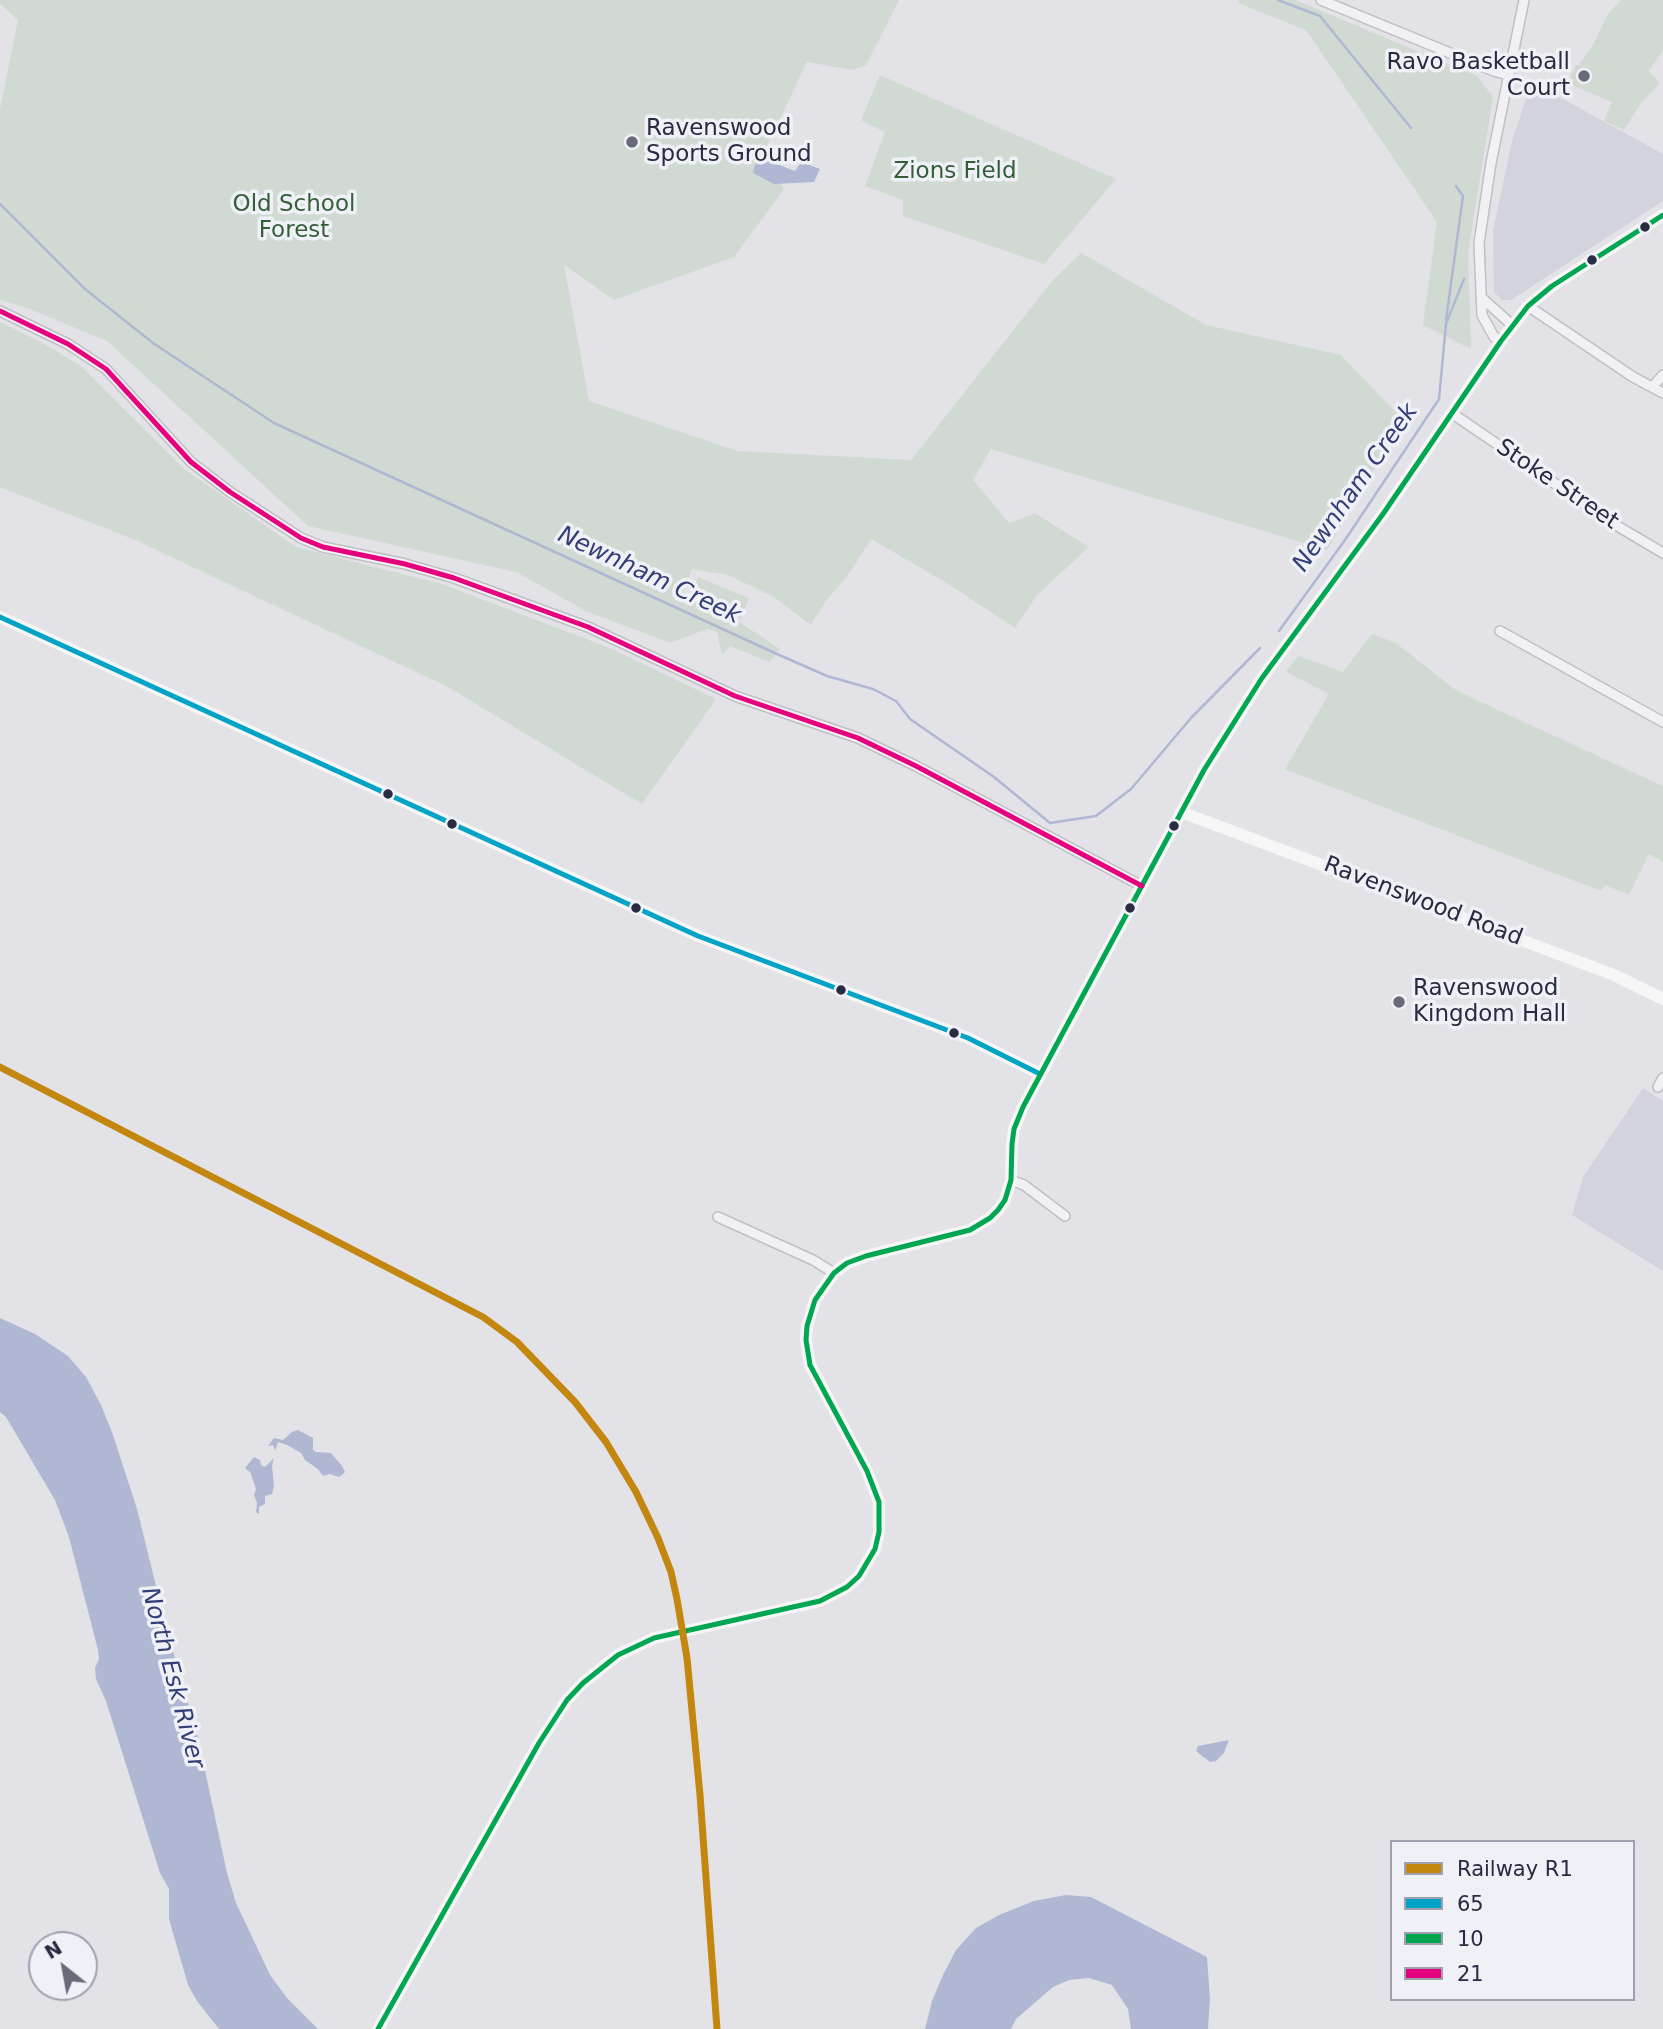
<!DOCTYPE html>
<style>
body{margin:0}
#map{position:relative;width:1663px;height:2029px;overflow:hidden;background:#e2e2e7;font-family:"DejaVu Sans",sans-serif}
canvas{display:block}
.legend{position:absolute;left:1390px;top:1840px;width:245px;height:161px;box-sizing:border-box;background:#eff1f7;border:2px solid #9fa2ae;margin:0;padding:9px 12px;list-style:none;font-size:21px;color:#282b41}
.legend li{display:flex;align-items:center;gap:14px;height:35px}
.legend b{width:35px;border:2px solid #9fa2ae}
.north{position:absolute;left:28px;top:1931px;width:70px;height:70px;box-sizing:border-box;background:#eff1f7;border:2px solid #9fa2ae;border-radius:50%;rotate:329deg;font-size:19px;font-weight:700;line-height:28px;text-align:center;color:#282b41}
.north::after{content:'';display:block;margin:auto;width:24px;height:32px;background:#696b7b;clip-path:polygon(50% 0,100% 100%,50% 72%,0 100%)}
</style>
<div id="map">
<canvas width="1663" height="2029"></canvas>
<ul class="legend">
<li><b style="height:9px;background:#c38710"></b>Railway R1</li>
<li><b style="height:9px;background:#02a3c7"></b>65</li>
<li><b style="height:9px;background:#00a651"></b>10</li>
<li><b style="height:9px;background:#e5007d"></b>21</li>
</ul>
<div class="north">N</div>
</div>
<script>
const ctx = document.querySelector('canvas').getContext('2d');
ctx.lineJoin = 'round';
function fillPath(path, color) { ctx.fillStyle = color; ctx.fill(path, 'evenodd'); }
const poly = rows => new Path2D(rows.map(r => 'M' + r).join(''));
function trace(path, color, width, dash) { ctx.strokeStyle = color; ctx.lineWidth = width; ctx.lineCap = dash ? 'butt' : 'round'; ctx.setLineDash(dash || []); ctx.stroke(path); }
function drawText(font, color, halo, rows, align = 'center') {
  ctx.font = font + ' "DejaVu Sans",sans-serif'; ctx.lineWidth = 7; ctx.setLineDash([]); ctx.textBaseline = 'middle'; ctx.strokeStyle = halo; ctx.fillStyle = color; for (const [text, x, y, turn = 0] of rows) {
    ctx.save(); ctx.translate(x, y); ctx.rotate((+turn || 0) * Math.PI / 180); ctx.textAlign = isNaN(turn) ? turn : align; if (halo) ctx.strokeText(text, 0, 0); ctx.fillText(text, 0, 0); ctx.restore();
  }
}
fillPath(poly([
 [1532,82,1663,154,1663,201,1531,287,1511,300,1502,300,1494,292,1493,231,1512,141],
 [1643,1088,1663,1101,1663,1271,1572,1215,1583,1177]
]), '#d2d3dc');
fillPath(poly([
 [0,0,899,0,866,65,853,70,807,62,761,158,784,189,734,257,614,300,564,265,589,401,737,451,911,460,1053,280,1081,253,1206,325,1341,355,1403,420,1327,550,991,449,973,480,1009,523,1035,513,1089,547,1037,595,1015,628,950,585,871,539,849,574,826,601,811,625,774,597,728,575,692,569,681,597,738,621,780,649,770,662,730,646,722,655,717,632,707,629,670,643,586,611,516,572,308,526,107,341,22,306,0,300,0,109,18,20,0,4],
 [1239,0,1295,0,1477,76,1493,97,1468,253,1471,349,1423,325,1437,222,1306,30,1238,3],
 [1621,0,1663,0,1663,50,1649,71,1660,83,1641,103,1624,130,1604,121,1612,102,1567,83,1576,65,1579,65,1592,47,1608,14],
 [880,75,1116,179,1044,264,903,216,903,200,865,186,885,132,861,120],
 [0,322,39,341,81,366,183,468,296,547,442,584,610,648,716,699,642,804,448,687,135,540,0,487],
 [698,577,749,598,741,619,689,598],
 [1372,634,1396,643,1453,688,1468,696,1663,786,1663,862,1649,854,1629,895,1605,885,1601,891,1285,769,1329,694,1286,672,1298,656,1343,672]
]), '#d0dad2');
fillPath(poly([
 [757,157,795,171,801,162,820,169,814,182,774,184,753,173],
 [0,1318,35,1334,68,1356,86,1377,101,1405,113,1435,137,1509,167,1630,198,1738,227,1873,236,1903,270,1975,287,1998,318,2029,219,2029,197,2001,188,1985,169,1919,169,1889,160,1873,106,1701,96,1679,95,1668,99,1659,98,1650,69,1537,55,1500,6,1417,0,1412],
 [298,1430,313,1438,313,1450,316,1452,331,1453,342,1466,345,1472,342,1475,339,1477,330,1474,323,1476,318,1469,305,1460,301,1453,287,1445,278,1442,275,1451,273,1445,268,1446,274,1438,283,1440,292,1432],
 [254,1457,260,1460,261,1465,265,1467,274,1458,272,1466,274,1486,272,1494,265,1496,265,1504,259,1507,259,1514,256,1512,257,1503,254,1495,256,1489,250,1472,245,1468],
 [1229,1740,1224,1753,1216,1761,1210,1762,1196,1751,1198,1746],
 [1066,1895,1091,1897,1207,1957,1210,1999,1208,2029,1131,2029,1128,2009,1112,1985,1089,1978,1069,1980,1053,1987,1016,2019,1011,2029,925,2029,932,2001,943,1975,956,1950,976,1928,999,1915,1034,1901]
]), '#b0b7d3');
trace(poly([
 [1278,0,1320,16,1411,128],
 [0,204,85,289,153,343,274,423,777,654,827,676,873,689,896,701,910,719,994,777,1050,823,1096,816,1131,789,1191,718,1260,648],
 [1446,320,1463,196,1456,186],
 [1279,631,1345,540,1439,399,1446,324,1464,279]
]), '#b0b7d3', 2.5);
const street = poly([
 [1321,0,1494,71,1508,75],
 [1483,299,1512,325],
 [1528,306,1633,377,1663,393],
 [0,311,68,344,106,369,191,462,230,492,301,538,323,547,405,564,454,578,588,627,735,696,858,738,916,766,1142,886],
 [1501,341,1494,337,1482,315,1479,243,1491,163,1524,0],
 [1652,387,1663,375],
 [1453,414,1614,524,1663,553],
 [1500,631,1663,722],
 [1658,1087,1663,1078],
 [1011,1180,1024,1185,1065,1216],
 [718,1217,813,1260,834,1273]
]);
trace(street, '#bfbfc5', 12);
trace(street, '#f1f1f4', 9);
trace(poly([
 [0,617,698,936,968,1038,1040,1074],
 [1181,812,1614,975,1663,999],
 [378,2029,539,1743,567,1700,583,1683,618,1655,654,1638,820,1601,847,1587,859,1576,875,1549,879,1532,879,1502,867,1471,810,1365,806,1340,807,1326,815,1300,834,1273,847,1263,866,1256,970,1230,990,1218,998,1210,1005,1200,1011,1180,1012,1144,1014,1129,1023,1107,1204,770,1262,678,1383,514,1501,341,1528,306,1552,286,1663,215]
]), '#f6f6f6', 12);
trace(poly([
 [0,617,698,936,968,1038,1040,1074]
]), '#02a3c7', 5);
trace(poly([
 [378,2029,539,1743,567,1700,583,1683,618,1655,654,1638,820,1601,847,1587,859,1576,875,1549,879,1532,879,1502,867,1471,810,1365,806,1340,807,1326,815,1300,834,1273,847,1263,866,1256,970,1230,990,1218,998,1210,1005,1200,1011,1180,1012,1144,1014,1129,1023,1107,1204,770,1262,678,1383,514,1501,341,1528,306,1552,286,1663,215]
]), '#00a651', 5);
trace(poly([
 [0,311,68,344,106,369,191,462,230,492,301,538,323,547,405,564,454,578,588,627,735,696,858,738,916,766,1142,886]
]), '#e5007d', 5);
trace(poly([
 [0,1067,483,1317,517,1342,575,1402,606,1442,636,1492,658,1538,671,1572,677,1599,687,1658,700,1795,717,2029]
]), '#c38710', 7);
for (const [x, y, r, color] of [
 [1584,76,7,"#696b7b"],
 [632,142,7,"#696b7b"],
 [1645,227,6,"#282b41"],
 [1592,260,6,"#282b41"],
 [388,794,6,"#282b41"],
 [452,824,6,"#282b41"],
 [1174,826,6,"#282b41"],
 [636,908,6,"#282b41"],
 [1130,908,6,"#282b41"],
 [841,990,6,"#282b41"],
 [1399,1002,7,"#696b7b"],
 [954,1033,6,"#282b41"]
]) { const dot = new Path2D(); dot.arc(x, y, r, 0, 2 * Math.PI); ctx.fillStyle = color; ctx.fill(dot); trace(dot, '#eff1f7', 2.5); }
drawText('23px', '#282b41', '#eff1f7', [
 ["Ravo Basketball",1570,63,"right"],
 ["Court",1570,89,"right"],
 ["Ravenswood",646,129],
 ["Sports Ground",646,155],
 ["Ravenswood",1413,989],
 ["Kingdom Hall",1413,1015]
], 'left');
drawText('23px', '#355d38', '#eff1f7', [
 ["Zions Field",955,172],
 ["Old School",294,205],
 ["Forest",294,231]
]);
drawText('23px', '#282b41', '#eff1f7', [
 ["Stoke Street",1557,485,34],
 ["Ravenswood Road",1423,902,21]
]);
drawText('italic 24px', '#323e75', '#eff1f7', [
 ["Newnham Creek",1356,488,-55],
 ["Newnham Creek",649,576,25],
 ["North Esk River",172,1678,75]
]);
</script>
